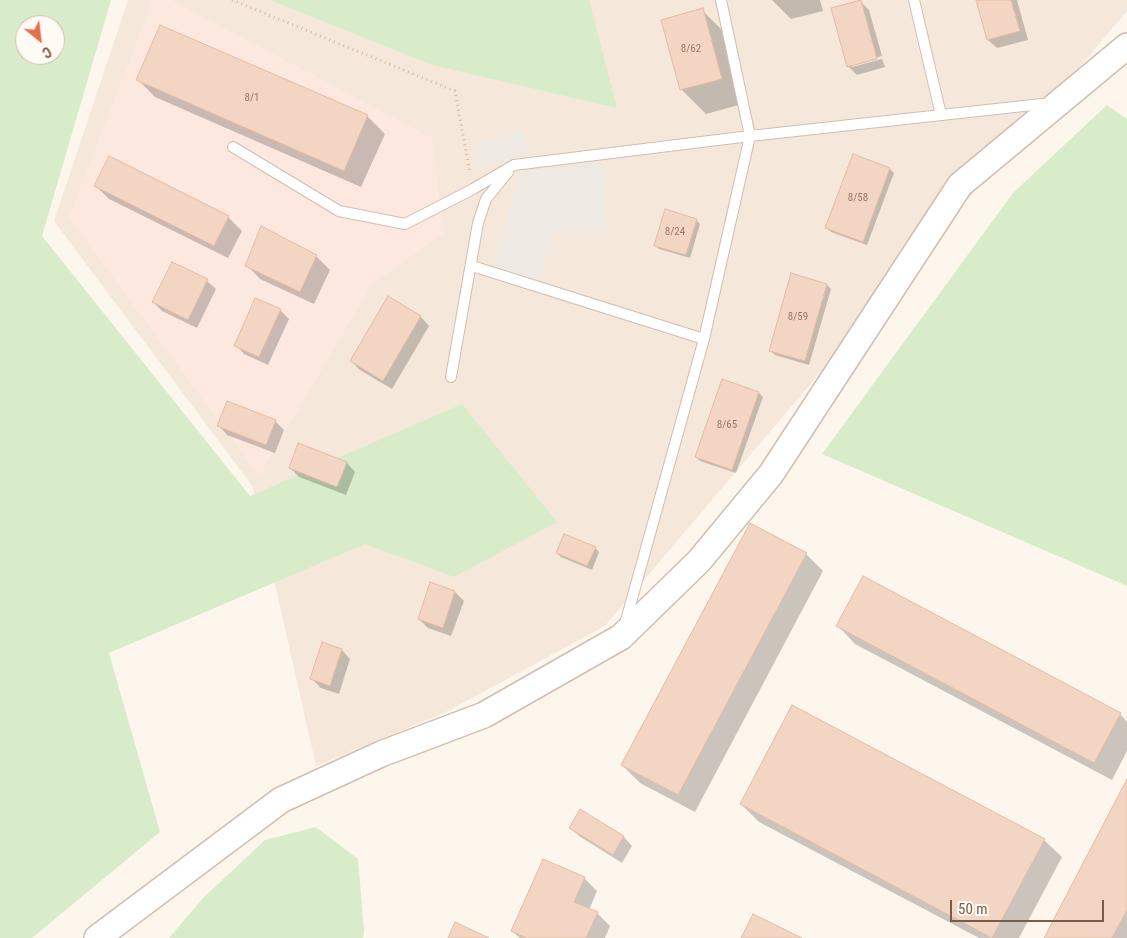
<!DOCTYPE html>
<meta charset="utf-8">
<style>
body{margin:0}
#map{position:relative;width:1127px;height:938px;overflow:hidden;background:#fdf6ec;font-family:"Roboto Condensed",sans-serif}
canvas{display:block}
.north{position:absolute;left:15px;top:15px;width:50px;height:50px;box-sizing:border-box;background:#fffaf3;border:1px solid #cabbb1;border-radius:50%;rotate:151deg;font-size:14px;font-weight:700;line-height:20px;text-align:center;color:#7a5c4d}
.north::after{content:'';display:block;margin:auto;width:18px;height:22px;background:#e76f51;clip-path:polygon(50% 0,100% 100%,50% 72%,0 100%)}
.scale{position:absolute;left:950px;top:900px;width:154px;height:22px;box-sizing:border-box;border:2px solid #7a5c4d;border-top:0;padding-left:6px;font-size:15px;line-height:18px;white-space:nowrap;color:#7a5c4d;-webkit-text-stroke:4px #fffaf3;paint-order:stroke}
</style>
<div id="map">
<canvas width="1127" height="938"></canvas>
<div class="north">С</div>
<div class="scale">50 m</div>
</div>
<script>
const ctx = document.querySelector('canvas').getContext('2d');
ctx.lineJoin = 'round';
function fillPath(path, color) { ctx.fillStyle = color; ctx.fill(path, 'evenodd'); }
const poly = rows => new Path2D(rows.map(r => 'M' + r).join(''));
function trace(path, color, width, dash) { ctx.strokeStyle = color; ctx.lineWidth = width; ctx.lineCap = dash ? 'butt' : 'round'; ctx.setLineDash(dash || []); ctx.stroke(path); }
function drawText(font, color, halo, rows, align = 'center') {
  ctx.font = font + ' "Roboto Condensed",sans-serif'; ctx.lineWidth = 5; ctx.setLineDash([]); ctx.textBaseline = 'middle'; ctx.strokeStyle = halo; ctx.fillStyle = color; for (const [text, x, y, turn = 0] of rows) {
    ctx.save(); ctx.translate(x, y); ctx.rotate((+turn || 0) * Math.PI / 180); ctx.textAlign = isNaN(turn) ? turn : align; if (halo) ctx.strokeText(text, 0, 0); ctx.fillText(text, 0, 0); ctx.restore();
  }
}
fillPath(poly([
 [128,0,1127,0,1127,11,605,626,446,712,316,766,253,487,54,221]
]), '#f5e8da');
fillPath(poly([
 [153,0,171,0,432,138,444,233,372,284,259,476,69,217]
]), '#fde8e0');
fillPath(poly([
 [524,131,529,154,477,167,471,143],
 [606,161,606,233,555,232,539,283,491,271,521,173]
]), '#efe9e4');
fillPath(poly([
 [0,0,111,0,42,236,250,496,462,404,557,522,454,577,365,544,109,653,160,832,32,938,0,938],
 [25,25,55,25,55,55,25,55],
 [270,0,589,0,617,108,432,65],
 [1107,105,1127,119,1127,586,822,454,1013,193],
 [316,827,358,859,364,931,363,938,169,938,203,898,265,840]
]), '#d8ecc9');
fillPath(poly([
 [772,0,820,0,823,11,791,19],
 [977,0,1017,0,1028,40,997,48,988,40],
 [860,1,869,10,882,56,852,64,852,67,882,59,885,67,857,75,848,66],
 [702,10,727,35,746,103,706,114,681,89],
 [138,80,367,116,385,134,361,187,155,97],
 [890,169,894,173,867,245,831,232,827,228],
 [96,186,228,217,242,231,228,258,109,199],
 [696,220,700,224,690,258,659,249,655,245],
 [316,256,330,270,314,304,260,279,247,265],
 [792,275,827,285,831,289,809,365,775,355,771,351],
 [207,281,216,289,197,328,162,311,153,302],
 [388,298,421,317,429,326,392,389,360,370,351,361],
 [280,310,289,319,268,365,244,354,236,345],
 [723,381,759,393,763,397,736,473,700,461,696,457],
 [275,421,284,430,275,453,227,435,219,426],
 [347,463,355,472,346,495,299,477,290,468],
 [595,548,599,552,592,570,561,557,557,553],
 [806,554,823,571,695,812,640,783,622,765],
 [431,584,455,592,464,601,451,636,428,628,419,619],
 [838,626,1120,714,1127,722,1127,751,1112,780,855,644],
 [342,650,350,659,339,694,321,688,312,679],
 [1127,782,1127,938,1045,938],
 [741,804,1044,840,1062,857,1019,938,979,938,759,822],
 [580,811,624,837,632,846,622,863,579,836,570,827],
 [584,878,597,891,589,910,597,913,610,926,605,938,520,938,512,931]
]), '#0003');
const building = poly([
 [861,0,877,59,847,67,831,8,861,0],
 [976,0,1011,0,1020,31,987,40,976,0],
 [703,8,722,79,680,90,661,20,703,8],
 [160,25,368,115,344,171,136,80,160,25],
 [853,154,890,168,863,242,825,228,853,154],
 [109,156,229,216,214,246,94,186,109,156],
 [665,209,697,219,686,255,654,246,665,209],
 [261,226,317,255,300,292,245,266,261,226],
 [172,262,208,279,188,320,152,302,172,262],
 [791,273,827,284,805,361,769,351,791,273],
 [388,296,421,316,383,381,350,361,388,296],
 [255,298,281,309,259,357,234,346,255,298],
 [722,379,759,392,732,470,695,457,722,379],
 [227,401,276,420,266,445,217,426,227,401],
 [298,443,347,462,337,487,289,468,298,443],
 [750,523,807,553,678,795,621,765,750,523],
 [564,534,596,547,587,566,556,553,564,534],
 [863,576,1121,713,1094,763,836,626,863,576],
 [430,582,455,591,443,628,418,619,430,582],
 [322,642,342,649,330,686,310,679,322,642],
 [792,705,1045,839,992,938,740,804,792,705],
 [1127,779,1127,910,1112,938,1044,938,1127,779],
 [580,809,624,836,613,855,569,828,580,809],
 [543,859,585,877,574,902,598,912,586,938,527,938,511,931,543,859],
 [753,914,802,938,741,938,753,914],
 [455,922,489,938,448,938,455,922]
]);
fillPath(building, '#f3d5c3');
trace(building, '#e6bba3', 1);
const service = poly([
 [914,0,941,115],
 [233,147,339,211,405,224,473,189,514,165,750,136,1051,103],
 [472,266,704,339],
 [451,377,478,223,486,199,508,172],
 [625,624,704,339,750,136,721,0]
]);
const tertiary = poly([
 [97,938,281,800,381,754,484,715,621,637,699,561,771,474,960,185,1127,46]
]);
trace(service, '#d1beb0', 12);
trace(tertiary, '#d1beb0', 28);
trace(poly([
 [232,0,455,91,470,173]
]), '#d9b8a5', 3, [1, 4]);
trace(service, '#fff', 10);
trace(tertiary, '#fff', 25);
drawText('11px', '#987a6a', null, [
 ["8/62",691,49],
 ["8/1",252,98],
 ["8/58",858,198],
 ["8/24",675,232],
 ["8/59",798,317],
 ["8/65",727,425]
]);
</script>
